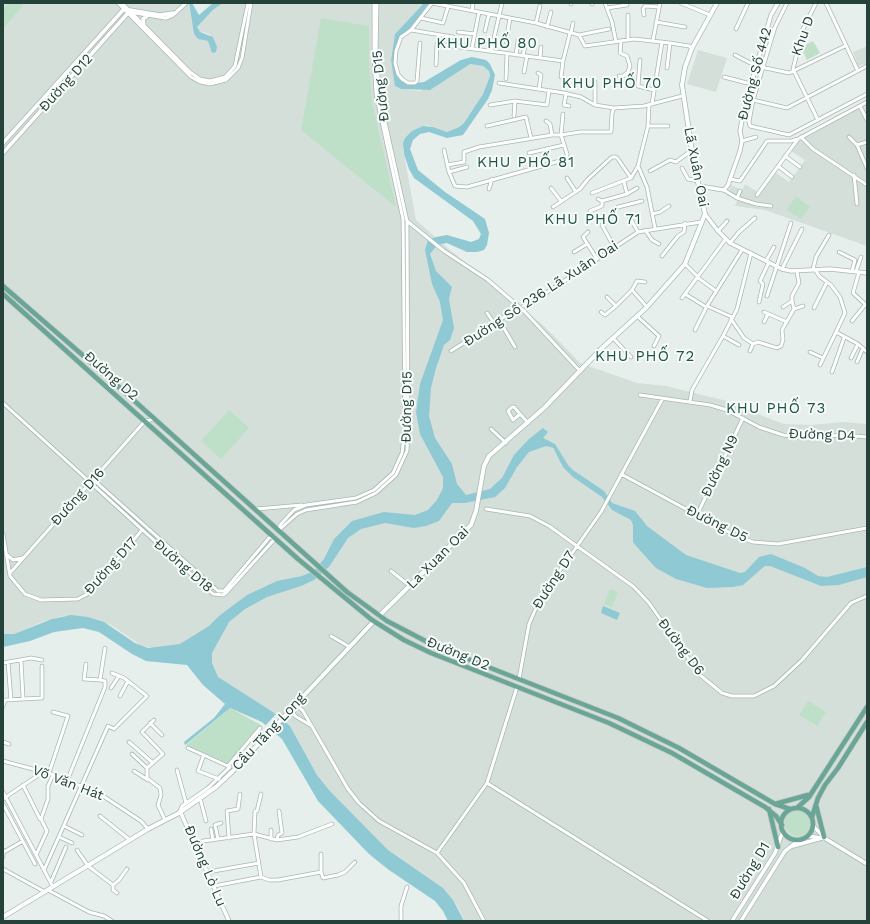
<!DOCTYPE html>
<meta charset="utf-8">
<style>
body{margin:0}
#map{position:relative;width:870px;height:924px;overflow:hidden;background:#e6efeb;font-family:"Work Sans",sans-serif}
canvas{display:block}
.frame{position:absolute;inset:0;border:4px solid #24423a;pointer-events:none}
</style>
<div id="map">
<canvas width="870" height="924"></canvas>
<div class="frame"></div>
</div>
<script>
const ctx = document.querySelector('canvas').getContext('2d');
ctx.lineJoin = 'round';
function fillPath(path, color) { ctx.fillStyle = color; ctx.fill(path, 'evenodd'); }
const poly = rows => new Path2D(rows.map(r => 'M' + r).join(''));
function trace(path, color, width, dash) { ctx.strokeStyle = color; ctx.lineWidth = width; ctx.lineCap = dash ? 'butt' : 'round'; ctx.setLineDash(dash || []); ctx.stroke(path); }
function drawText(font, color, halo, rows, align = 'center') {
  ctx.font = font + ' "Work Sans",sans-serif'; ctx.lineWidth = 4; ctx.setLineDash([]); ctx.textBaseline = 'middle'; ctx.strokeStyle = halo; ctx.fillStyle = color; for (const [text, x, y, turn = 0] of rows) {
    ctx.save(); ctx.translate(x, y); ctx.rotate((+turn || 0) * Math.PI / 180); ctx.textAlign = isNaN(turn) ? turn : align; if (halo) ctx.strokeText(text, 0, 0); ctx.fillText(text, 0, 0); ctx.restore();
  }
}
fillPath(poly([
 [3,3,189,3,194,34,198,39,208,41,212,53,214,39,209,34,199,31,197,27,213,10,223,3,424,3,395,34,391,60,397,88,420,91,469,64,483,66,489,71,490,76,483,94,464,123,459,127,447,132,427,125,412,131,403,149,416,220,450,250,544,326,580,363,637,383,666,386,735,403,765,417,784,424,811,425,843,422,867,424,867,921,464,921,458,907,443,888,388,850,329,790,317,775,290,726,273,712,223,681,155,648,142,646,111,625,88,617,62,616,42,622,14,634,3,634],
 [867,46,867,63,858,66,853,52],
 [698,50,727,58,716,92,687,84],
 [867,104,867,246,765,210,735,206,738,198,727,196,731,185,742,190,745,184,759,193,772,170,789,182,805,160,791,151,794,144]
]), '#d4dfda');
fillPath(poly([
 [9,3,22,3,23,6,3,28,3,9],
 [321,18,369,26,369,63,372,102,396,207,301,130],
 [813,41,820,53,807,60,801,47],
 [796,196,810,207,801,219,787,210],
 [229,410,249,428,221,459,201,441],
 [610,589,618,592,612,607,604,604],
 [808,701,826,712,817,726,799,715],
 [230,708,261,725,228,764,186,745],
 '785 823a13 13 0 1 1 26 0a13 13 0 1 1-26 0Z'
]), '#bfe0c8');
fillPath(poly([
 [189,3,192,3,199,15,213,3,223,3,213,10,197,27,200,32,213,37,217,47,216,52,212,53,208,41,198,39,194,34],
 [424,3,429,3,412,27,399,38,395,47,394,67,397,76,401,81,410,84,424,82,461,60,472,57,486,60,490,64,495,75,492,90,488,99,463,135,447,138,429,132,420,134,413,140,410,149,418,170,445,192,485,219,489,233,487,245,484,250,477,252,467,252,447,243,437,245,430,254,436,271,452,287,449,299,454,328,450,340,444,345,436,368,431,388,429,416,435,438,452,464,457,484,466,495,490,489,502,478,514,455,529,439,543,428,548,432,543,438,555,444,568,465,573,470,604,491,612,503,635,511,647,526,686,555,740,573,745,572,759,557,771,554,805,568,818,576,827,577,867,567,867,577,839,585,821,586,770,566,765,566,760,570,743,585,733,587,707,588,676,579,656,568,636,546,633,542,633,525,631,520,612,510,602,497,573,477,563,467,554,448,546,446,529,452,517,467,505,488,495,497,465,503,452,503,439,521,426,526,414,528,385,523,361,529,348,538,329,567,314,580,301,586,267,597,245,609,229,622,212,653,212,663,218,677,273,712,290,726,317,775,329,790,388,850,443,888,453,900,464,921,448,921,443,911,435,901,389,870,369,854,318,801,282,739,262,722,230,708,185,745,184,742,214,718,225,704,203,685,187,665,146,661,132,654,99,632,83,628,54,632,30,641,3,647,3,634,14,634,52,619,71,615,88,617,104,622,135,643,148,648,180,644,209,626,219,616,247,595,277,581,302,576,314,571,324,559,334,539,352,521,384,512,415,515,428,510,437,500,443,488,443,477,420,434,416,412,420,384,443,320,440,302,432,284,425,250,428,240,436,237,447,235,471,242,479,239,481,234,473,221,414,178,409,169,404,154,403,143,405,138,412,131,423,126,433,127,447,132,459,127,464,123,483,94,490,76,489,71,483,66,470,64,430,90,401,89,395,86,391,60,395,34],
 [603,606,620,613,617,620,601,613]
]), '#8ec9d4');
fillPath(poly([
 [277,713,281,716,269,730,264,727]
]), '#e6efeb');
trace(poly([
 [554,448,561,462]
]), '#8ec9d4', 1);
const minor = poly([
 [118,3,191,77,200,82,210,84,226,80,238,68,242,58,251,3],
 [122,3,190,72,200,79,210,81,225,77,235,66,248,3],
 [605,3,612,22,616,42],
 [681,3,710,15],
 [787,3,775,27,753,100,749,122,750,126,789,135,867,94],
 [816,3,803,29,793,69,818,120],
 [826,3,858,71],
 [571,4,571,3],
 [592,4,593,3],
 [607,8,627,5],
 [472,11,473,3],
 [628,15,628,40],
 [644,15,643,9,645,6,659,7],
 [421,18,443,23,448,7],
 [656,22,685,27],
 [536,23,540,6],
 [547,27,551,12],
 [736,29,748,3],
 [411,30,453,37],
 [485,31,489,14],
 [458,32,475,34],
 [571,33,573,23],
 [579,35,609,29],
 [653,40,660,3],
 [506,42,510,18],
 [420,43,417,81,415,83,408,83,402,79,398,74,395,63,396,51,401,37,411,30,432,3,536,23,579,35,585,46,634,39,670,43,689,46,692,48],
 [472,48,479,12],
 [491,51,502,3],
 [516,55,518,41],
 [523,55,526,42],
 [735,55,756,66,789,73,845,46],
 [540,58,541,47],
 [640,60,638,86,654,90],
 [436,65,437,44,563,61],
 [667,68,670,43],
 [524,72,527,56],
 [538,73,541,75,539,89],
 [619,76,623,76,628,72,630,66,627,56,620,53,621,41],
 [561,77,563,61,570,33],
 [724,77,751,84],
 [506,79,507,54],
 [499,83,564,93,581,97,595,105,614,108,644,106,682,96],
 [566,94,564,105,569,106],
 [753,100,787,108,867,66],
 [652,104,662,42],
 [490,105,515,101],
 [595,105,595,82],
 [860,106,867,120],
 [514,116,515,101,547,105,549,91],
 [546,121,550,124,552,135],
 [487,126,526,117,531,138],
 [648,126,668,126],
 [801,137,813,149,867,185],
 [849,137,857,145,867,168],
 [742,141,756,137],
 [857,145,867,142],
 [444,150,449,172],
 [529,153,564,145],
 [785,156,800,167],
 [447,165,464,162,464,152,479,147,552,135,561,135,563,114],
 [638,166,647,187,655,228],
 [778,166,792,177],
 [467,167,449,172,455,186,467,187,567,159,567,154,561,135,580,132,611,132,612,113,614,108],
 [682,168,688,179,698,181],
 [650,171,670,160,676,162,692,150],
 [854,175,857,204],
 [567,178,576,192],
 [730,179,740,181,767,141,791,141,798,139,867,102],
 [551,188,561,201],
 [489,189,492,179],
 [724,190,737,198,740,191],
 [592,193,631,178],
 [627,194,637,188],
 [757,195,798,139],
 [737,198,756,204,771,206],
 [598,199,602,201,627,194,624,182],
 [553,207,580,189,588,179,612,157,616,157,618,159,631,178,638,166,648,126,649,105],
 [618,207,642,201],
 [590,211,602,206,602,201],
 [652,214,660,212,669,206],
 [629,216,638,232],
 [407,221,444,251,488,280,517,305],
 [602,225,614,247],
 [645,230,652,240,659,244],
 [718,231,727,221],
 [588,232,583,237,597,259],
 [730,243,739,232,755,218],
 [574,252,587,244],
 [839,252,855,260,852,271],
 [662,256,678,236,684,232,685,223],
 [766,261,774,247],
 [685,264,697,276],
 [782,269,802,229],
 [813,269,816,257,829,235],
 [815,269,819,276,831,285,840,297,845,313,836,332,858,344,867,352],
 [856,271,861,257],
 [859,272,853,293,867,306],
 [697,277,716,291],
 [632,290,637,281,645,282],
 [685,294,706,307],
 [767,296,791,223],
 [607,297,616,306,632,290,647,307],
 [682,298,725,240],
 [759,302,763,284,760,281,769,262],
 [707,306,732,317],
 [783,307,792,301],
 [814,308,827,282],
 [794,309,803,306],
 [524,311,580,371],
 [601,312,605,315,616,306],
 [764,312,787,322],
 [487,313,494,323],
 [637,316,659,336,654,346],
 [731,319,744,338,753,344],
 [499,320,515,347],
 [852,321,865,305],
 [764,322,768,314],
 [695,330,707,306,742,250],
 [613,338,631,357],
 [739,345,723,336,737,309,751,253],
 [451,351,499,320,543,295,638,232,701,222],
 [750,351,753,344,758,342,777,348,781,346,783,340,782,330,794,309,792,301,792,296,799,283,797,272],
 [810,352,823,358],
 [851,358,858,344],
 [857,362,863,348],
 [820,365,836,332],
 [832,372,844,338],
 [640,395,710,405,727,410,759,427,783,435,807,438,843,435,867,437],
 [690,401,692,390,723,336],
 [3,403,213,594,223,595,226,593,273,541,274,536],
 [520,414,513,420,508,411,512,407,514,407,528,423],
 [491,429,506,443],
 [621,474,734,535,753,542,778,544,867,528],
 [91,482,96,482,218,591,224,591,269,538,273,536],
 [256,509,302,505],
 [486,509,530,516,549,526,634,587,649,603,700,675,722,693,732,696,754,696,774,686,802,660,851,603,867,596],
 [697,515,743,418],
 [279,530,297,514,306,510,357,502,376,493,396,475,407,451,408,428,407,221,380,99,376,54,377,3],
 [279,530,280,525,294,510,306,505,356,498,374,490,393,473,402,453,405,428,403,219,376,94,374,59,374,3],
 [3,534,10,576,25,594,41,600,78,599,89,593,142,530],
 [6,554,13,560,22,558],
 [391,571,410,586],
 [10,573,145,421,155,419],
 [331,636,348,646],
 [21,660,23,698],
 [8,662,11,700],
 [3,663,31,658,42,660],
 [86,664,84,679,100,680],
 [519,679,529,624,540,599,601,512,663,398],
 [111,688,119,676],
 [120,696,128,681],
 [3,706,5,700,42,698,42,666],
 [154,720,142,732,163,754,147,768,147,778,160,788,161,795,158,805,165,820],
 [150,723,162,735],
 [310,725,295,716,293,712,297,708,300,708,303,711,348,789,359,803,379,821,437,853,464,883,484,921],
 [3,742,9,744],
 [129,742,153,763],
 [132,754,147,768],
 [203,757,198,771,219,779],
 [3,761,51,774,100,794,141,821,148,829],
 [228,766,260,728],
 [177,770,186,803],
 [134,771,148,780],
 [49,773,68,716,53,712],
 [67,781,105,687,105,681,100,680,105,648],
 [487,783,708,921],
 [23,785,40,819],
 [3,792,53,887],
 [200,798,206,821],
 [3,799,43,772],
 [3,804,35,864],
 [180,811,182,806,208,788,230,767,188,748],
 [100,816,130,840],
 [64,826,82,835],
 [211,829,213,840],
 [59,837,72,843],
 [229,838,227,811,238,809,240,794],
 [218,839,215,825,221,823],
 [271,839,271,830],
 [277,840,278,835,282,833,279,811],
 [196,842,254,834,277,840,298,837,332,824],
 [3,850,3,857],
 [77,850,88,866,113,885,119,880,127,869],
 [4,852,23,841],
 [437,853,487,783,517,687],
 [321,854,321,872],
 [36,855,47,831,41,819,48,799,48,786,53,775],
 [3,869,45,892],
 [44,870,108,726,114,729,147,696,124,678,112,673],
 [208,872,259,863],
 [261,877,254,834,255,811,257,811,261,794],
 [51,882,66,847],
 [113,885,113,890,117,893],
 [214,886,261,877,269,880,278,880,321,872,323,878,338,875,345,872,355,862],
 [48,890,89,912,104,916,112,921],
 [401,921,401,906,407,887]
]);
const tertiary = poly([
 [144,25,143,19,147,16],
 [3,143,124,9,160,15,173,13],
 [3,153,128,13,131,12,166,18,173,15,186,3],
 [699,186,724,190,728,185,740,151,742,141,740,131,744,109,771,15,778,3],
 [705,214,718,231,730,243,782,269,791,271,830,269,867,273],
 [180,811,229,921],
 [813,826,826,839,867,864],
 [808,836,821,838],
 [793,846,822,838],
 [732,921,775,853,783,831],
 [741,921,785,851,801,839]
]);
const secondary = poly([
 [379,616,471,525,476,511,484,466,489,456,544,408,602,348,647,307,685,264,705,214,694,164,682,85,685,67,692,48,717,3],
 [3,917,148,829,179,813,216,787,233,771,374,621]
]);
const primary = poly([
 [3,286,109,378,347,592,387,621,437,647,618,718,679,748,775,804,790,809],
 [3,294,298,559,372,620,404,640,431,653,609,723,672,753,765,807,776,816,782,825],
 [775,804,808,795],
 [816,805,824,837],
 [798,807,809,797,867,707],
 '781 824a16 16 0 1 1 32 0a16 16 0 1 1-32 0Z',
 [769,809,778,847],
 [812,817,818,798,825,785,838,768,867,722]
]);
trace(minor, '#a8b8b2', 4.5);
trace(tertiary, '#a8b8b2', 5);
trace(secondary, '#a4bbb3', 5.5);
trace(primary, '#c2cac8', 6);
trace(minor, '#fff', 3);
trace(tertiary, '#fff', 3.5);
trace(secondary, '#fff', 4);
trace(primary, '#6aa596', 4.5);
const minorBridge = poly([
 [517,305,524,311]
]);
trace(minorBridge, '#a8b8b2', 4.5, []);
trace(minorBridge, '#fff', 3);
drawText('14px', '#24423a', '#f7fbf9', [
 ["Khu D",803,36,-70],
 ["Đường Số 442",755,74,-75],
 ["Đường D12",66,83,-48],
 ["Đường D15",381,86,-96],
 ["Lã Xuân Oai",696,167,79],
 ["Đường Số 236 Lã Xuân Oai",541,294,-33],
 ["Đường D2",111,376,41],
 ["Đường D15",407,407,-89],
 ["Đường D4",822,435,2],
 ["Đường N9",720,466,-64],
 ["Đường D16",78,497,-48],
 ["Đường D5",717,524,26],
 ["La Xuan Oai",438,558,-45],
 ["Đường D17",111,566,-48],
 ["Đường D18",183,566,41],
 ["Đường D7",554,580,-57],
 ["Đường D6",681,647,53],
 ["Đường D2",458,654,22],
 ["Cầu Tăng Long",269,732,-47],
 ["Võ Văn Hát",68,783,21],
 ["Đường Lò Lu",205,866,67],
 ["Đường D1",750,871,-59]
]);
ctx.letterSpacing = '1px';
drawText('15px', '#1f5548', '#f7fbf9', [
 ["KHU PHỐ 80",487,44],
 ["KHU PHỐ 70",612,84],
 ["KHU PHỐ 81",526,163],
 ["KHU PHỐ 71",593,220],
 ["KHU PHỐ 72",645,357],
 ["KHU PHỐ 73",776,409]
]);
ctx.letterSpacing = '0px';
</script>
